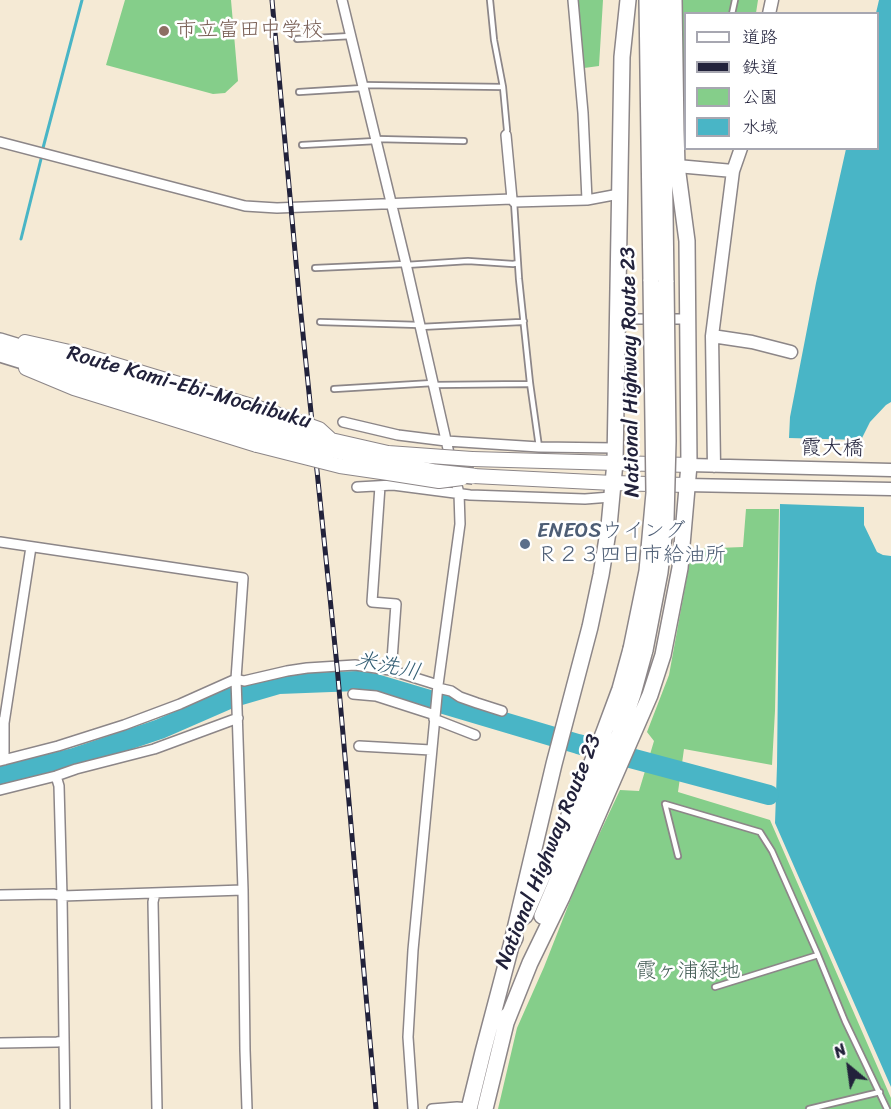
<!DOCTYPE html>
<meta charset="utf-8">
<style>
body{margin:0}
#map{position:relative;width:891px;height:1109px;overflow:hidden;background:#f5ead5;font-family:Sriracha,"Klee One",sans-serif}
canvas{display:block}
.legend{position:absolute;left:684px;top:12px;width:195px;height:138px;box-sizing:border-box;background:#fff;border:2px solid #a7a7b1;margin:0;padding:8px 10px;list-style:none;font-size:18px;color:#22223b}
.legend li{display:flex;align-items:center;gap:12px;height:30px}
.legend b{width:30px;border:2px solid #a7a7b1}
.north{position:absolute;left:819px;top:1037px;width:60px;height:60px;-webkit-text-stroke:4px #fff;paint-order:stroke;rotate:331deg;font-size:16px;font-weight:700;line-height:24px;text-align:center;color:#22223b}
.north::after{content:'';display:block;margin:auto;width:21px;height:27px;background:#22223b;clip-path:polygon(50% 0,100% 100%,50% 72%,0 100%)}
</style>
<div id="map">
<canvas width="891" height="1109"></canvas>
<ul class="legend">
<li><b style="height:8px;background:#fff"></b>道路</li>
<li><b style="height:8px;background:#22223b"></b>鉄道</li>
<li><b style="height:16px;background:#85ce8a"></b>公園</li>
<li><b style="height:16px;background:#49b5c6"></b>水域</li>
</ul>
<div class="north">N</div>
</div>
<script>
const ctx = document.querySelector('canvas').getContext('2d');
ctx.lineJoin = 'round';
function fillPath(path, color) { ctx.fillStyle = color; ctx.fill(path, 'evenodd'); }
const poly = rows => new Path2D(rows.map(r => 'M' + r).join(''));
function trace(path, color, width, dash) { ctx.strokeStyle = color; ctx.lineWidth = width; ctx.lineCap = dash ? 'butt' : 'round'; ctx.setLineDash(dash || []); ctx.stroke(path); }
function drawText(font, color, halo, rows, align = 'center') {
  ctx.font = font + ' Sriracha,"Klee One",sans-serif'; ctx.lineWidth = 5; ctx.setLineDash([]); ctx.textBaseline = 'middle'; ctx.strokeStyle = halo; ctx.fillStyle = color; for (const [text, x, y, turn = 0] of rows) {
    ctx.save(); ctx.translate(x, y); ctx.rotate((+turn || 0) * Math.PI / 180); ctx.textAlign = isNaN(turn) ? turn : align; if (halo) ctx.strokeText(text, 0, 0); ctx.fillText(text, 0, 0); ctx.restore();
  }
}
fillPath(poly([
 [125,0,231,0,238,81,225,93,213,94,106,65],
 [577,0,603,0,599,66,584,68],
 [679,0,758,0,756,13,686,14,685,145,678,130],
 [746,509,779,509,775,711,772,765,684,749,678,792,770,820,891,1098,891,1109,498,1109,517,1028,544,967,581,873,620,790,639,791,654,741,647,732,669,675,692,549,743,547]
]), '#85ce8a');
fillPath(poly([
 [879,0,891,0,891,402,886,405,870,422,861,440,789,438,790,417,816,283,846,149,878,148,878,14,876,13],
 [780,504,864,507,864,525,877,552,883,555,891,556,891,1087,775,823,777,766]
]), '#49b5c6');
trace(poly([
 [43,148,82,0],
 [21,239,41,159]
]), '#49b5c6', 3);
trace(poly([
 [0,776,74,758,160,729,231,698,279,684,357,681,376,684,578,744,769,795]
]), '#49b5c6', 20);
const service = poly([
 [490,0,494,40,503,87,507,130,506,134],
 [732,14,735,0],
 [297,39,351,36],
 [362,85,503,87],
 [299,92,363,88],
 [376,139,464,141],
 [302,145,376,141],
 [514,202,519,279,530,383,539,447],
 [406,265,468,261,513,264,518,263],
 [315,268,405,264],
 [320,322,420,325],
 [420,327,521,322,524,321],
 [434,385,528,384,530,383],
 [334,389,433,383],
 [678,856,665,804,760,832,772,851,818,955,845,1021,887,1109],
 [715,987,818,955],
 [809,1109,880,1092]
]);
const minor = poly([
 [342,0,406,264,451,462],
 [573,0,583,113,587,200],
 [0,142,245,206,277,208,512,199,506,135],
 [514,202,587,200,619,194],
 [618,319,687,319],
 [343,422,398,435,446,441,539,447,615,448],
 [380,486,372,602,396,604,392,660,390,670],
 [357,487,393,485,470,495,585,499,611,497],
 [0,542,243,578,236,679,243,890,245,1050,247,1109],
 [438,688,451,691,460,697,477,703,502,711],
 [353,694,376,696,435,715],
 [434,719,475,735],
 [0,722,4,723,31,547],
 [359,746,431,750],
 [4,760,4,723],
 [0,761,58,746,124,725,180,704,236,679,244,681,287,671,307,668,355,665,390,670,438,685],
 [56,776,59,786,62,896,65,1109],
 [0,790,56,776,76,769,154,749,238,718],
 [155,893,153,902,157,1109],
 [0,895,54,894,62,896,243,890],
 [0,1043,57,1042,64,1041],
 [413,1109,408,1037,413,950,438,685,460,524,459,493,454,475],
 [432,1109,457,1107,469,1108]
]);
const tertiary = poly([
 [769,14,772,0],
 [677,166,733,171],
 [712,336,752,342,791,352],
 [689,465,891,470],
 [714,466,712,336,733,171,741,148],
 [686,485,891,489]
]);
const secondary = poly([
 [25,342,83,355,268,411],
 [26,368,74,388,257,445],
 [472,459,689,465],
 [473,476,613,483,686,485]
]);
const primary = poly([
 [0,341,266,422],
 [0,354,262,435]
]);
const trunk = poly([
 [647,0,651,281],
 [662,0,666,282],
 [525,916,589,770,604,732,620,689,631,649],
 [542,916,619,735,633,694,645,650],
 [511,946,554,764,590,627,601,575,609,526,615,462,622,57,628,0],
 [506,1023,530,963,562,897,650,695,663,655,680,568,689,465,687,241,677,166,676,131,674,0],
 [469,1109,483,1052,511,946,515,938],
 [485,1109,508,1015]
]);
trace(service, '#8c8688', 8);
trace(minor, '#8c8688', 12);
trace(tertiary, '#8c8688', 15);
trace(secondary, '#8c8688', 16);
trace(primary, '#8c8688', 18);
trace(trunk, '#8c8688', 18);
trace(service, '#fff', 4.5);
trace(minor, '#fff', 9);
trace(tertiary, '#fff', 12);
trace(secondary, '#fff', 14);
trace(primary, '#fff', 15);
trace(trunk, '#fff', 15);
const rail = poly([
 [272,0,299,295,337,666,376,1109]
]);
trace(rail, '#22223b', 5);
trace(rail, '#fff', 3, [9]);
const secondaryBridge = poly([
 [268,411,319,429,331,440,388,453,472,459],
 [257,445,340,466,388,473,439,481,462,478]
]);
const primaryBridge = poly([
 [266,422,327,439],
 [262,435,435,472,473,476]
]);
const trunkBridge = poly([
 [631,649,647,571,654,493,651,281],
 [645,650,660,572,666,519,668,441,666,282]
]);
trace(secondaryBridge, '#8c8688', 16, []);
trace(primaryBridge, '#8c8688', 18, []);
trace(trunkBridge, '#8c8688', 18, []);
trace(secondaryBridge, '#fff', 14);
trace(primaryBridge, '#fff', 15);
trace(trunkBridge, '#fff', 15);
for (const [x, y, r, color] of [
 [164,31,6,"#8d6e63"],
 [525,544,6,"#5c6f8a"]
]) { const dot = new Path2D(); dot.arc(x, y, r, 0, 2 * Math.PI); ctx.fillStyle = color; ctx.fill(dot); trace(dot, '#fff', 2); }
drawText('21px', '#785e54', '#fff', [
 ["市立富田中学校",176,31]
], 'left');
drawText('21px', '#22223b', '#fff', [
 ["National Highway Route 23",631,372,-91],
 ["Route Kami-Ebi-Mochibuku",189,388,16],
 ["霞大橋",832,449,1],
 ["National Highway Route 23",549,852,-68]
]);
drawText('21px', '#4e5e75', '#fff', [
 ["ENEOSウイング",537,532],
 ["Ｒ２３四日市給油所",537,556]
], 'left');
drawText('21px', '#455e57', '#fff', [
 ["霞ヶ浦緑地",688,972]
]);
drawText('italic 22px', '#325d73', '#fff', [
 ["米洗川",388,667,12]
]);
</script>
